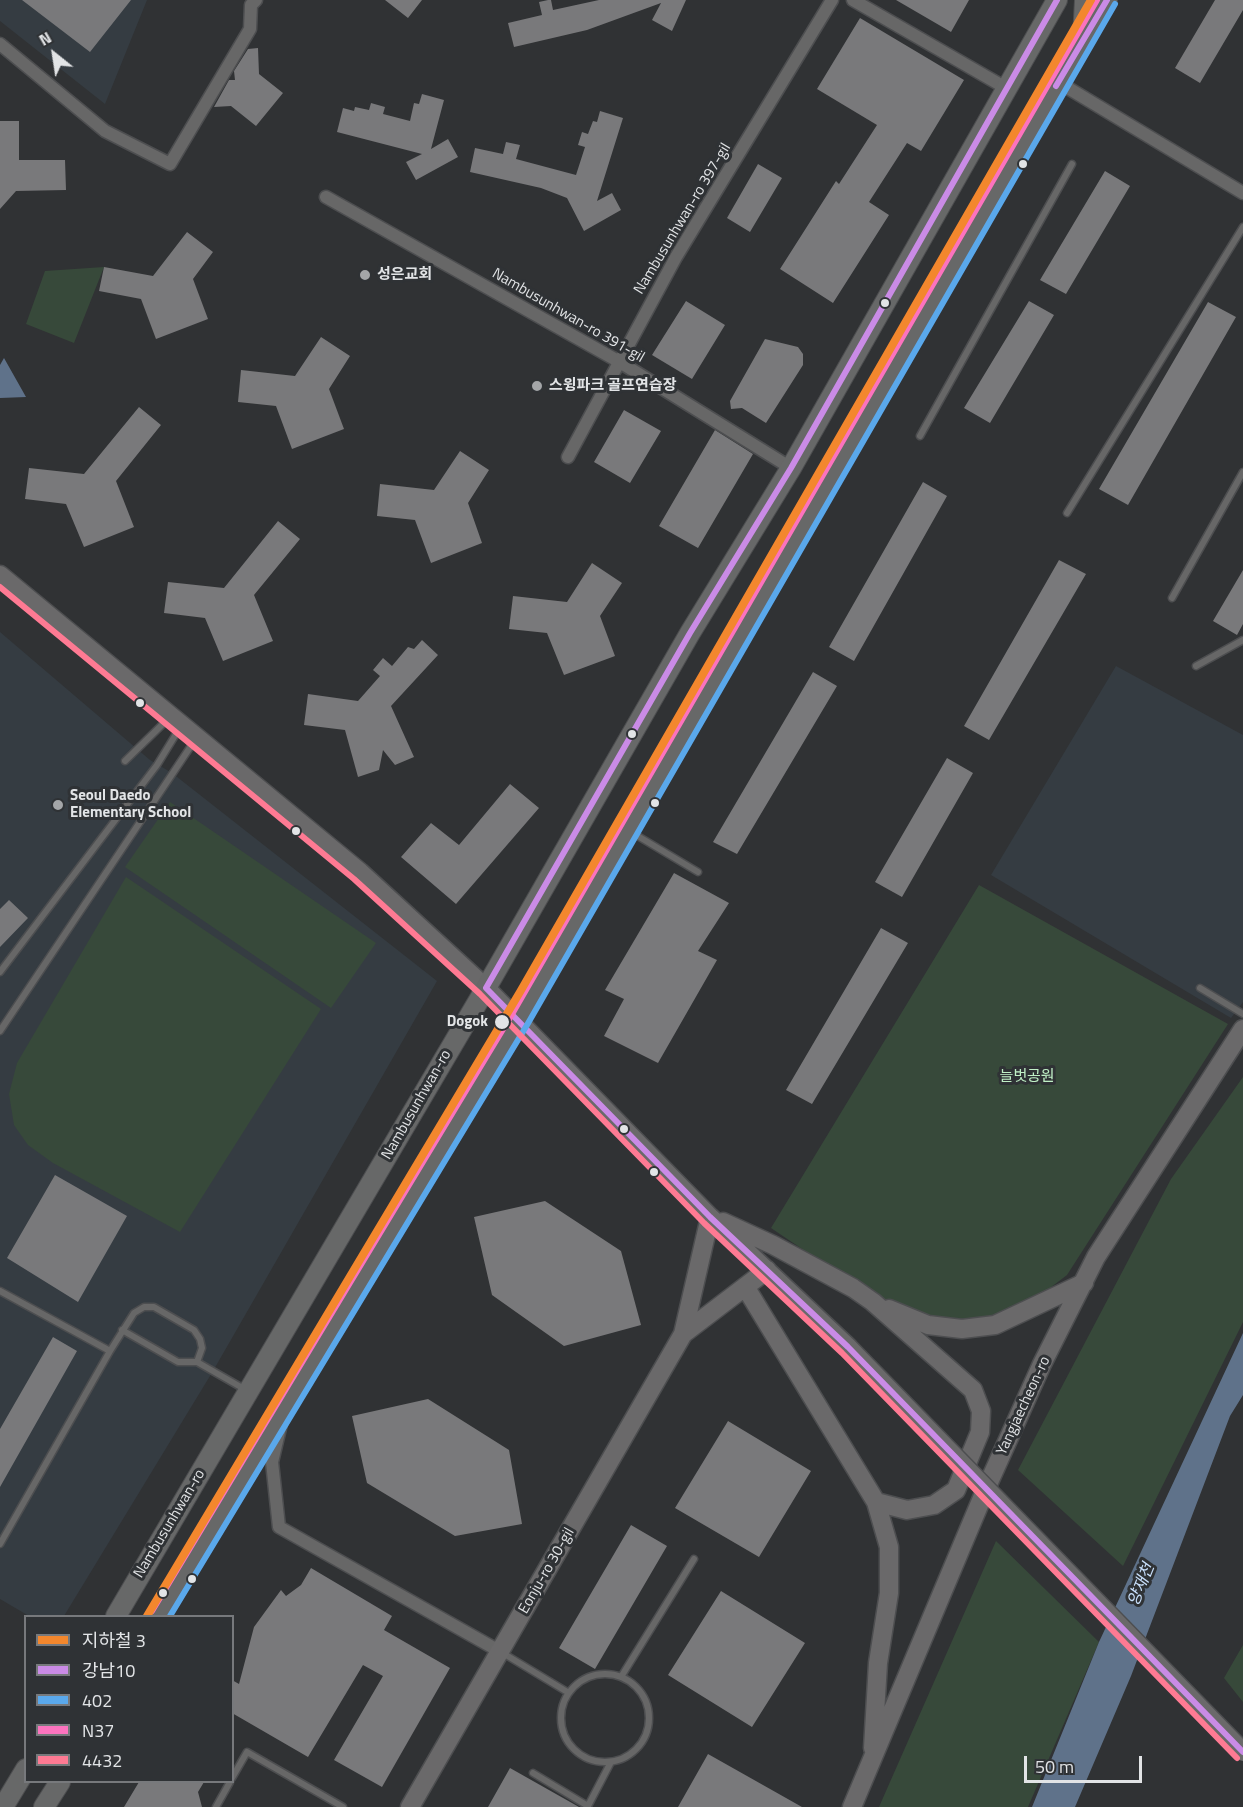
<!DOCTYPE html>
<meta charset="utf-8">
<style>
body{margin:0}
#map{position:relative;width:1243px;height:1807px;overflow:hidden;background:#303234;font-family:"Titillium Web","Noto Sans KR",sans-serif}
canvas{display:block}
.legend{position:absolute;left:24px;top:1615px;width:210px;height:168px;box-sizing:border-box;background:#2f3235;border:2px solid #77797c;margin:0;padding:8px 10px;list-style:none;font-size:18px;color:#e2e4e6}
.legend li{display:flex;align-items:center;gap:12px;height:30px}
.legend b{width:30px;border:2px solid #77797c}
.north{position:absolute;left:24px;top:24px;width:60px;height:60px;-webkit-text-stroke:4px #2f3235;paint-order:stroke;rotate:330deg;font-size:16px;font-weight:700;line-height:24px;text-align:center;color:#e2e4e6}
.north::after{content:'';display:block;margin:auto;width:21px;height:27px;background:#e2e4e6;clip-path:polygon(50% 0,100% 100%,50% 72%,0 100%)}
.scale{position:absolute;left:1024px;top:1756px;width:118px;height:27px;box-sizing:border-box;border:3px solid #e2e4e6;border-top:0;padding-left:8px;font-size:18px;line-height:21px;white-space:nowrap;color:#e2e4e6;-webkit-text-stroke:4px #2f3235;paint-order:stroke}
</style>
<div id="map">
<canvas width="1243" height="1807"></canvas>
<ul class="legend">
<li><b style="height:8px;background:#f3872d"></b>지하철 3</li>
<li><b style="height:8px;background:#ca8be6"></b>강남10</li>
<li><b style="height:8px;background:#5aa8eb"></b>402</li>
<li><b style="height:8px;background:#fc73be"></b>N37</li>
<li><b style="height:8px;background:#fe7a93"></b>4432</li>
</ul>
<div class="north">N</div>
<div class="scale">50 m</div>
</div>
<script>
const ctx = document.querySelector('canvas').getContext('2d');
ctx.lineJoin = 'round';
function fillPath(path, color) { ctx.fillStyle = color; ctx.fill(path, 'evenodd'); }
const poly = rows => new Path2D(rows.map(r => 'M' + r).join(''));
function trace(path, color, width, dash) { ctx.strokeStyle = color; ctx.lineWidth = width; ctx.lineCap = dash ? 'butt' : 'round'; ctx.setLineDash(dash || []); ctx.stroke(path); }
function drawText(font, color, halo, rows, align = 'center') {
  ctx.font = font + ' "Titillium Web","Noto Sans KR",sans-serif'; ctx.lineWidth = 6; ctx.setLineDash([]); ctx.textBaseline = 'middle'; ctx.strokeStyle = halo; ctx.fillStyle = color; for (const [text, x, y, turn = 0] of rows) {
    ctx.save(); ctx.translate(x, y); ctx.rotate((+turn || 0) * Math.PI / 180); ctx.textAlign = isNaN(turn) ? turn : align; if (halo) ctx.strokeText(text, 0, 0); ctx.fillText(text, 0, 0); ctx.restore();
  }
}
fillPath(poly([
 [0,0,147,0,105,104,0,21],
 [0,632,150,760,172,773,437,981,213,1371,64,1616,29,1616,0,1599],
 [1116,666,1243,735,1243,1002,1231,1018,991,875]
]), '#353c42');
fillPath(poly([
 [104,267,74,343,26,324,45,271],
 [170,802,376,943,331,1008,125,867],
 [126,877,321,1009,180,1232,53,1163,28,1145,14,1125,9,1094,17,1063],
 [979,885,1228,1024,1067,1275,1029,1304,980,1327,909,1321,771,1228],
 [1243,1077,1243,1322,1123,1566,1018,1470,1171,1179],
 [996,1541,1099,1642,1028,1807,879,1807],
 [1243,1645,1243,1702,1224,1678]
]), '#37493a');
fillPath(poly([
 [4,358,26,397,0,398,0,365],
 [1243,1333,1243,1395,1230,1416,1131,1676,1075,1807,1032,1807,1099,1642]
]), '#5f728a');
fillPath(poly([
 [22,0,131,0,90,52],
 [385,0,422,0,408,18],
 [548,0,551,0,553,10,599,0,686,0,672,31,652,20,661,3,587,30,514,47,508,23,542,15,539,2],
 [896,0,969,0,951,32],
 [1215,0,1243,0,1243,10,1200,83,1175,68],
 [860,18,964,80,921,151,907,143,869,202,889,215,833,303,780,269,836,181,839,184,877,125,817,89],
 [258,48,259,74,283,93,256,126,231,106,214,107,229,80,235,80,234,71,248,49],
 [422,94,444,100,431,149,448,139,458,157,416,180,406,162,422,154,337,132,343,108,354,111,355,107,369,110,371,103,385,107,383,114,410,121,414,103,419,104],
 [600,111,623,118,597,201,612,193,621,210,584,231,567,198,541,188,470,172,475,148,503,154,506,142,520,145,516,159,576,175,585,147,578,145,582,132,588,134,593,121,597,122],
 [0,121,19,121,19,160,65,160,66,190,16,191,0,209],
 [758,164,782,178,750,232,727,218],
 [1105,171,1130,186,1066,294,1040,280],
 [187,232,213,252,193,279,208,319,156,339,141,299,99,291,104,267,153,276],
 [686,301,725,325,692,379,652,355],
 [1029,301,1054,315,990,423,964,408],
 [1208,302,1236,317,1128,505,1099,489],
 [321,337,350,356,329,389,344,429,292,449,276,406,238,402,241,370,295,376],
 [765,339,798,347,803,354,803,365,766,423,742,408,731,409,730,401],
 [139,407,161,425,116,481,134,527,84,547,66,504,25,499,29,468,84,474],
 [624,410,661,431,630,483,594,462],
 [715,430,753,454,698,548,659,526],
 [460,451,489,470,468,503,482,543,431,563,415,520,377,516,380,484,434,490],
 [923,482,947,496,854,661,829,647],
 [278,521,300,539,254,595,273,641,223,661,205,618,164,613,168,582,224,588],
 [1059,560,1086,574,989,740,964,726],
 [592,563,622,583,600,616,615,656,564,675,547,633,509,629,513,596,567,602],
 [1243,570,1243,624,1237,635,1213,621],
 [422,640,438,655,391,706,414,757,395,765,383,750,379,770,358,777,345,730,304,725,308,694,358,701,380,676,373,670,383,658,392,666,408,647,414,649],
 [813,672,837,686,737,854,713,842],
 [947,758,973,773,902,897,875,882],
 [510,784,539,808,456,904,401,857,431,823,459,845],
 [674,873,729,903,698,951,717,960,658,1063,604,1036,624,999,605,990],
 [9,900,28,918,0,947,0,909],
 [881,928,908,943,812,1104,786,1090],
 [55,1175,127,1216,78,1302,7,1258],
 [545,1201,621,1251,641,1325,564,1346,492,1295,474,1217],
 [53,1337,77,1351,0,1487,0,1429],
 [428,1399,509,1450,522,1524,455,1536,367,1483,352,1416],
 [728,1421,811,1471,759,1557,675,1508],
 [631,1525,667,1546,595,1669,559,1648],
 [311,1568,392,1616,384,1630,450,1668,382,1787,334,1760,383,1676,363,1665,308,1757,232,1713,232,1680,239,1684,254,1627,281,1590,286,1596,301,1585],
 [721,1591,805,1643,752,1727,668,1675],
 [708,1754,802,1807,678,1807],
 [510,1768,579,1807,488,1807],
 [139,1782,204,1782,198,1792,202,1807,124,1807]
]), '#79797b');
const lane = poly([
 [920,436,1072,164],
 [1067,513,1243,227],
 [1172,598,1243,472],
 [1196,666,1243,640],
 [125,761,170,717],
 [631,832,698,872],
 [0,972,157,765,181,726],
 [1200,988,1243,1014],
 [0,1031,195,740],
 [0,1291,110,1351,134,1313,144,1307,154,1307,194,1330,200,1339,202,1348,197,1362],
 [122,1330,178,1362,197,1362,246,1390],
 [0,1544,110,1351],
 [501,1652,569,1693],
 '561 1718a44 44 0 1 1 88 0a44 44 0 1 1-88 0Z',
 [621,1677,694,1559],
 [533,1773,588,1806,611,1762],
 [232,1778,247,1752,343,1807],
 [216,1807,230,1782]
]);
const street = poly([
 [853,0,1006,88],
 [0,44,105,131,170,164,250,29,251,5,256,0],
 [1058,82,1243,193],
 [326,197,618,361,791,468],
 [568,457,676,257,832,0],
 [281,1424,272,1462,279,1527,501,1652]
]);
const secondary = poly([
 [0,575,360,872,486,988,710,1217,848,1347],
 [723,1222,773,1245,853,1288,873,1302,973,1390,981,1411,980,1432,956,1490,934,1505,907,1510,876,1502],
 [746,1288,876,1502,889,1547,889,1593,878,1663,873,1748],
 [889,1309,928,1325,962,1329,995,1325,1084,1283],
 [683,1334,767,1270],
 [410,1807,683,1334,710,1217],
 [852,1807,985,1491,1042,1364,1096,1257,1243,1029]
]);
const primary = poly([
 [1083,38,1085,0],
 [116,1616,486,988,690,633,791,468,1057,0],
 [160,1616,519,1021,1107,0],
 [3,1807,26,1769],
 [44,1807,60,1782]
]);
trace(lane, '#4d4e50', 9);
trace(street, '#4d4e50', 15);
trace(secondary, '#4d4e50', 21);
trace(primary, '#4d4e50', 22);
trace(lane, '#676767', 6);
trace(street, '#676767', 12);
trace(secondary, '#6a696a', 18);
trace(primary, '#676868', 20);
const secondaryBridge = poly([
 [848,1347,1243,1752]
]);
trace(secondaryBridge, '#4d4e50', 21, []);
trace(secondaryBridge, '#6a696a', 18);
trace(poly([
 [1057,0,791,468,690,633,486,988,710,1217,848,1347,1243,1752],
 [1056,86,1107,0]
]), '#ca8be6', 6);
trace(poly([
 [170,1616,527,1025,1115,4]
]), '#5aa8eb', 6);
trace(poly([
 [152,1611,511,1016,1097,0]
]), '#fc73be', 6);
trace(poly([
 [0,587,354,879,480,994,704,1223,842,1353,1237,1758]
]), '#fe7a93', 6);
trace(poly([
 [147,1616,520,992,1091,0]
]), '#f3872d', 8);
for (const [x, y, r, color] of [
 [1023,164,5,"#e2e4e6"],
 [365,275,6,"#a4a6a8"],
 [885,303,5,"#e2e4e6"],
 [537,386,6,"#a4a6a8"],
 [140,703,5,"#e2e4e6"],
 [632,734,5,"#e2e4e6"],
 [655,803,5,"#e2e4e6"],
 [58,805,6,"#a4a6a8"],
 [296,831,5,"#e2e4e6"],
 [502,1022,8,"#e2e4e6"],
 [624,1129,5,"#e2e4e6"],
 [654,1172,5,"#e2e4e6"],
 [192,1579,5,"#e2e4e6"],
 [163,1593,5,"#e2e4e6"]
]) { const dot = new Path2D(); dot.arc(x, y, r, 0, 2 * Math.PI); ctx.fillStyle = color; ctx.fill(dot); trace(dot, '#2f3235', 2); }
drawText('15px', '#e2e4e6', '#2f3235', [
 ["Nambusunhwan-ro 397-gil",683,219,-59],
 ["Nambusunhwan-ro 391-gil",568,316,30],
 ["Nambusunhwan-ro",417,1105,-60],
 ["Yangjaecheon-ro",1024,1406,-65],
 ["Nambusunhwan-ro",170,1524,-59],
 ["Eonju-ro 30-gil",547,1571,-60]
]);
drawText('bold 15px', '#e2e4e6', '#2f3235', [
 ["성은교회",377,275],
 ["스윙파크 골프연습장",549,386],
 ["Seoul Daedo",70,796],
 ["Elementary School",70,813]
], 'left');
drawText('bold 15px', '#e2e4e6', '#2f3235', [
 ["Dogok",488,1022]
], 'right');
drawText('15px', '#c0f0c6', '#2f3235', [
 ["늘벗공원",1027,1077]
]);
drawText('italic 16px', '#cae1fd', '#2f3235', [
 ["양재천",1142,1585,-68]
]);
</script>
